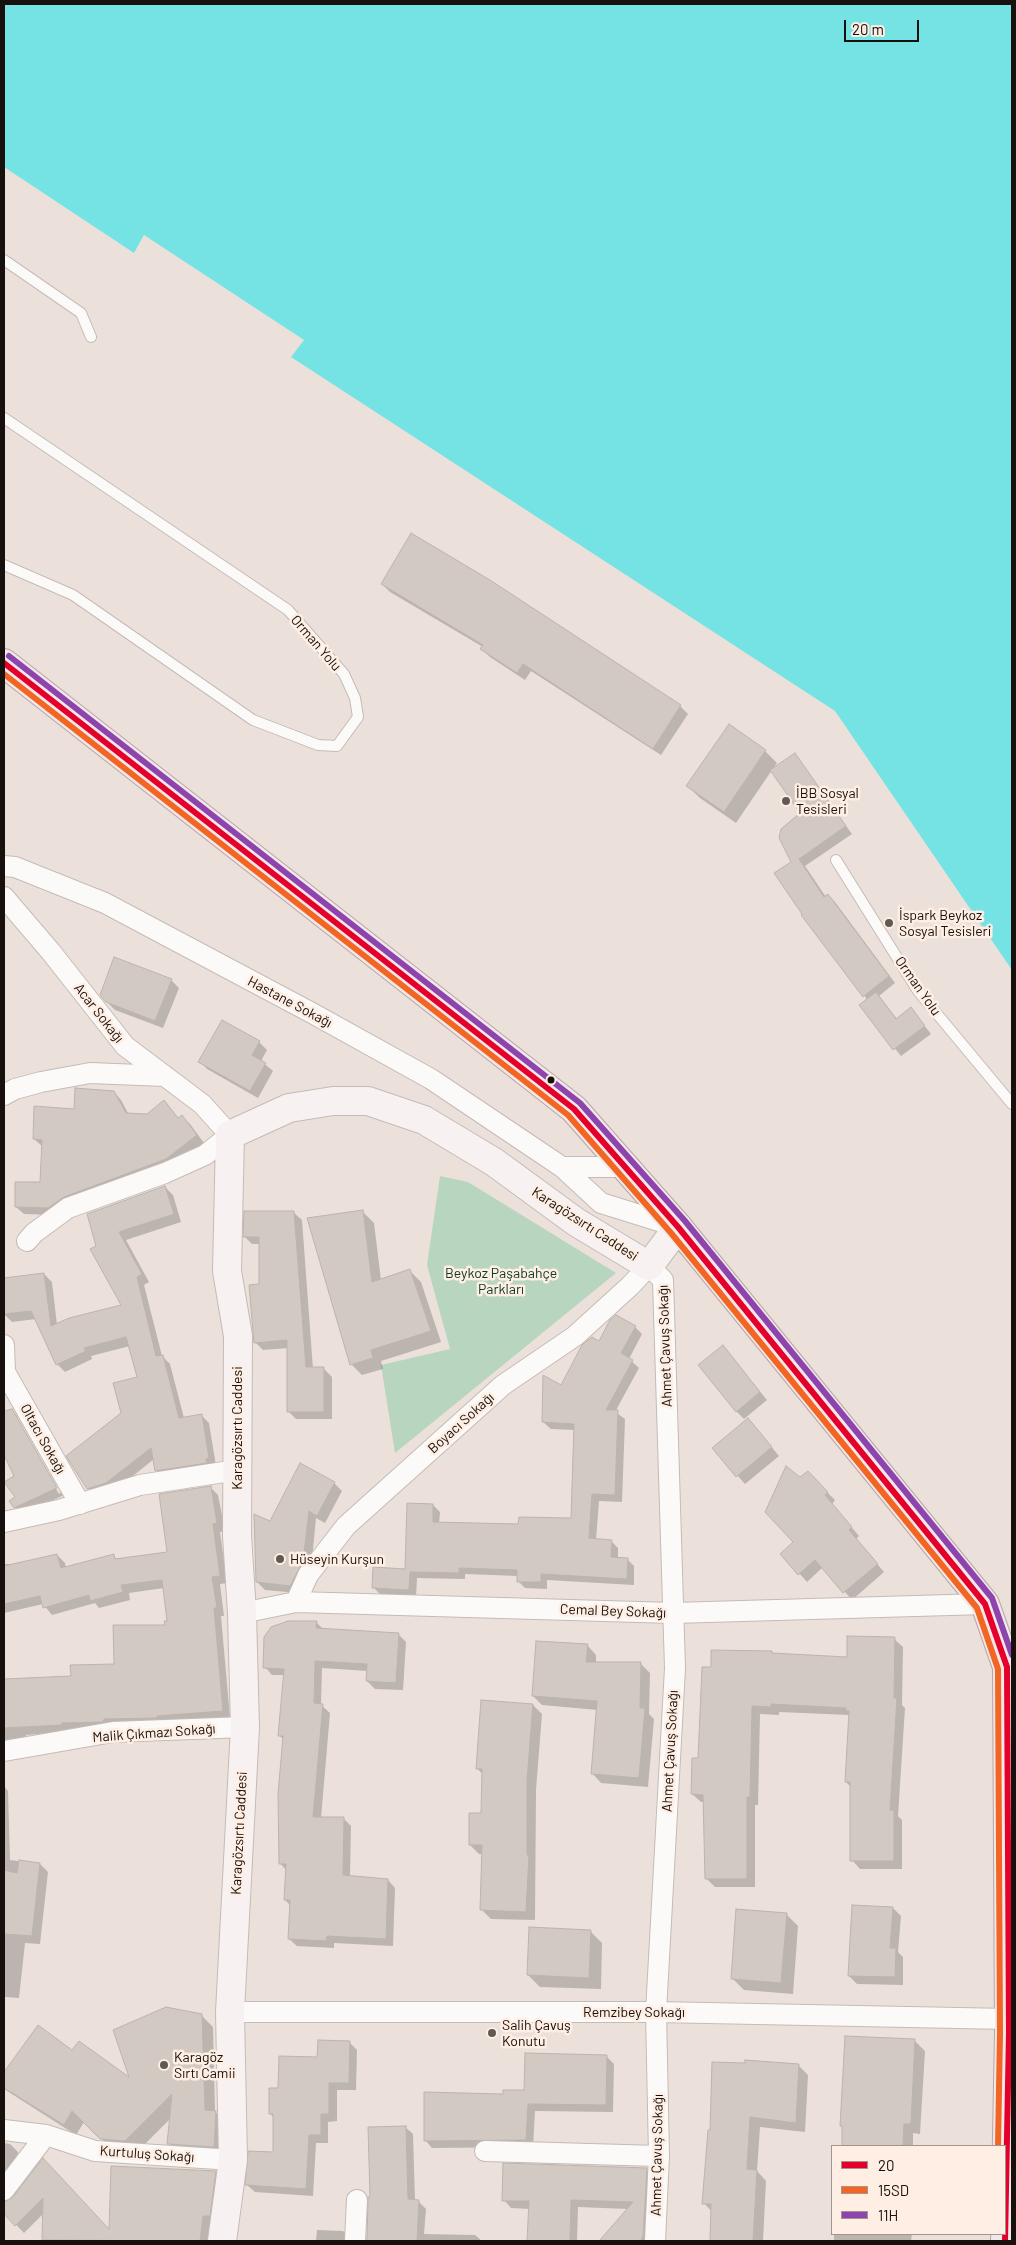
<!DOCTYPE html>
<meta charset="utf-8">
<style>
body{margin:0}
#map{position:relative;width:1016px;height:2245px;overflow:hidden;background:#ece1da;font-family:Barlow,sans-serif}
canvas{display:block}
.frame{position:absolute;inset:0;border:5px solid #17100c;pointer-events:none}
.legend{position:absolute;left:831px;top:2145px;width:175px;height:90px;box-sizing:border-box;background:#feeee3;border:1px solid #a2958d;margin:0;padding:6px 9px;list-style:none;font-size:15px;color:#17100c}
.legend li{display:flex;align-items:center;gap:10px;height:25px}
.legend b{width:25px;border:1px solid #a2958d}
.scale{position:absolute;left:844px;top:20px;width:75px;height:22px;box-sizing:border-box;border:2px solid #17100c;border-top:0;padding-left:6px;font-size:15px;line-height:18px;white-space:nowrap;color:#17100c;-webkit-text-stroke:4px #feeee3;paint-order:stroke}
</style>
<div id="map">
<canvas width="1016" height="2245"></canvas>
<div class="frame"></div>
<ul class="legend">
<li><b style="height:6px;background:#e4002b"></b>20</li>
<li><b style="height:6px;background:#f26522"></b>15SD</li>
<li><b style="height:6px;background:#8e44ad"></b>11H</li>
</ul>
<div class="scale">20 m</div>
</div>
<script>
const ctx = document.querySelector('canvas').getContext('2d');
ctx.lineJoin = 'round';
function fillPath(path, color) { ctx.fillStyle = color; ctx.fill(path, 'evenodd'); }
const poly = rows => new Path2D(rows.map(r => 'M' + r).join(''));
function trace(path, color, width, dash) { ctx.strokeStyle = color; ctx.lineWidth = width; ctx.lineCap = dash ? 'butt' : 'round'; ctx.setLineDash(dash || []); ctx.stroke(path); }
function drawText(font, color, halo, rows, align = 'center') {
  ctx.font = font + ' Barlow,sans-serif'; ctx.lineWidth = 5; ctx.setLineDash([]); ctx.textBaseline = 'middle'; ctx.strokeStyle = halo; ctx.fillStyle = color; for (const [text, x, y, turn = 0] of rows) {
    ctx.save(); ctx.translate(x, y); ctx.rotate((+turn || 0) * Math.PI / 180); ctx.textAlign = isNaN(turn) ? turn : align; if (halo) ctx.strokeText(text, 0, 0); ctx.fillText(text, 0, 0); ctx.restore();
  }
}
fillPath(poly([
 [440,1176,468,1182,616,1273,395,1453,381,1365,450,1349,427,1265]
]), '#b8d5c0');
fillPath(poly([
 [4,4,1012,4,1012,970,835,711,291,357,304,340,144,235,134,253,4,167]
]), '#75e3e4');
fillPath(poly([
 [382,584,680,706,688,714,661,755,531,671,525,680,490,657,482,649,483,647,390,592],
 [765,751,777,763,772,770,795,755,852,834,805,866,826,897,828,896,835,902,895,983,879,996,897,1019,911,1009,931,1034,901,1056,860,1005,867,1000,793,862,802,814,772,770,736,823,700,798,688,786],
 [171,980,179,988,163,1028,115,1010,107,1002],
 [223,1021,259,1042,267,1050,261,1061,273,1071,258,1098,207,1069,200,1061],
 [114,1092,121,1100,129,1115,147,1116,164,1102,179,1119,182,1117,190,1124,204,1143,174,1167,56,1215,24,1214,16,1207,41,1183,43,1147,34,1139,75,1110],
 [165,1187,173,1195,181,1222,126,1240,149,1282,144,1285,162,1356,170,1364,184,1418,201,1415,209,1423,216,1466,164,1478,156,1470,154,1459,114,1491,96,1496,88,1488,138,1378,130,1346,91,1356,92,1359,65,1372,57,1364,36,1319,12,1322,4,1314,4,1280,44,1274,52,1282,57,1325,123,1306,103,1245],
 [363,1212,374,1223,381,1280,410,1271,421,1282,441,1342,381,1361,383,1369,362,1375,351,1364],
 [294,1213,302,1220,313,1369,324,1369,332,1377,332,1419,296,1419,288,1411,288,1348,263,1350,255,1342,260,1285,260,1244,252,1244,245,1237],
 [635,1327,642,1334,629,1359,639,1368,615,1412,625,1419,622,1502,599,1501,596,1540,611,1541,618,1548,618,1559,627,1559,634,1566,634,1585,547,1580,547,1589,525,1588,518,1581,518,1576,465,1574,465,1579,417,1578,416,1597,381,1595,374,1588,406,1570,433,1505,440,1512,439,1524,520,1525,572,1520,576,1430,551,1429,543,1422,561,1387,599,1343],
 [723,1347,767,1400,744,1419,736,1411],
 [12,1410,19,1418,64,1495,22,1515,15,1507,17,1497,15,1476,4,1453,4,1412],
 [15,1417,18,1417,61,1492,59,1494],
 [755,1427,779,1456,745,1484,713,1448],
 [808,1473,835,1500,832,1504,859,1536,856,1539,884,1572,852,1600,823,1567,807,1582,782,1554,795,1542,800,1479],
 [334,1483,342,1491,325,1523,316,1518,311,1570,298,1593,265,1590,257,1582,270,1523],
 [210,1487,218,1495,225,1531,220,1532,227,1583,220,1584,224,1616,221,1616,230,1718,26,1735,26,1739,4,1740,4,1680,72,1677,115,1666,166,1626,168,1622,164,1588,129,1593,130,1600,99,1608,95,1603,52,1615,43,1604,4,1613,4,1564,16,1564,57,1555,65,1563,66,1568,113,1556,117,1560,169,1553],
 [316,1622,324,1630,398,1634,406,1642,403,1690,375,1689,367,1681,368,1671,322,1668,321,1705,330,1713,321,1818,343,1818,351,1826,350,1877,388,1880,395,1888,393,1946,334,1943,334,1948,297,1946,289,1939,291,1906,285,1900,286,1870,280,1863,284,1740,279,1735,285,1675,272,1675,265,1667],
 [894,1639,903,1647,902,1705,905,1708,898,1816,902,1820,902,1869,860,1869,852,1860,851,1787,846,1782,850,1715,779,1712,779,1715,760,1714,758,1805,755,1805,755,1887,715,1887,706,1878,704,1802,701,1802,692,1794,700,1759,712,1669,773,1654,848,1658],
 [587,1645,596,1655,596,1663,640,1663,650,1673,649,1714,654,1719,648,1787,601,1783,592,1773,598,1710,542,1705,533,1696],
 [533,1705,542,1714,536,1790,535,1920,491,1919,481,1909,483,1854,479,1854,470,1845,482,1814,483,1775,477,1768],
 [4,1786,8,1791,10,1860,40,1864,48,1872,40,1944,25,1943,19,1998,5,1997,4,2047],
 [893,1908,901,1916,898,1952,903,1957,903,1985,857,1984,849,1976],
 [786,1914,798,1926,793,1994,744,1990,732,1978],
 [590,1931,602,1943,601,1989,540,1987,528,1975],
 [201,2015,213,2027,215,2112,227,2124,225,2158,180,2155,169,2143,171,2118,137,2152,113,2150,84,2122,76,2135,4,2089,4,2074,38,2027,72,2052,131,2081],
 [915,2041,925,2051,920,2134,913,2133,913,2146,843,2146,843,2128,841,2126],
 [349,2042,357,2050,356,2090,337,2090,337,2121,328,2122,328,2143,316,2143,313,2196,255,2192,247,2185,274,2153,274,2118,270,2113,279,2089,319,2058],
 [606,2056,614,2064,613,2112,535,2111,533,2147,432,2148,425,2140,504,2095,525,2091],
 [798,2065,808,2075,805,2132,760,2127,757,2171,766,2181,763,2241,711,2241,712,2212,704,2203,709,2131],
 [405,2127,413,2134,415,2201,418,2201,426,2209,424,2234,475,2235,482,2241,368,2241,369,2198],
 [4,2143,10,2144,18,2152,16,2173,4,2189],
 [43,2160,95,2216,83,2241,46,2241,44,2239,44,2213,24,2233,4,2212,4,2203,10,2202],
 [646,2169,654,2177,651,2241,601,2241,628,2209,578,2207,577,2241,528,2241,530,2209,511,2208,504,2200],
 [215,2172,223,2180,217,2224,211,2223,209,2241,98,2241,101,2222,110,2231],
 [317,2230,343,2231,351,2238,351,2241,316,2241],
 [834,2234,912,2234,911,2241,834,2241]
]), '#0003');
const building = poly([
 [411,533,490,580,681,705,653,749,523,664,517,673,480,649,483,645,381,584,411,533],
 [729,724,766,750,724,812,686,786,729,724],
 [795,753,846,826,799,859,824,897,828,894,889,976,863,997,801,915,802,914,774,873,791,862,779,838,781,829,800,813,770,770,795,753],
 [114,957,172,979,155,1021,106,1002,100,995,114,957],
 [876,992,896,1019,911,1007,925,1026,893,1050,859,1005,876,992],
 [222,1020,260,1041,252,1055,266,1063,250,1091,198,1062,222,1020],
 [75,1088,114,1091,126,1113,147,1114,164,1100,178,1118,182,1115,197,1135,166,1159,64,1197,48,1208,15,1207,15,1182,40,1182,42,1140,33,1139,34,1106,74,1109,75,1088],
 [165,1186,174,1214,119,1232,142,1274,137,1277,156,1356,163,1355,179,1418,202,1414,209,1458,206,1459,207,1463,155,1471,151,1448,106,1483,87,1489,66,1456,121,1413,113,1383,137,1377,126,1337,84,1348,86,1351,56,1365,31,1311,4,1314,4,1278,44,1273,51,1326,69,1318,121,1305,90,1249,96,1246,87,1214,165,1186],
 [363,1210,372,1282,410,1269,431,1331,371,1350,373,1358,350,1365,307,1218,363,1210],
 [244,1211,294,1211,306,1367,324,1367,324,1412,287,1412,287,1340,254,1343,249,1285,259,1284,259,1237,243,1237,244,1211],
 [616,1315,636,1326,621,1353,633,1360,606,1410,618,1410,615,1495,592,1494,589,1538,612,1540,611,1557,628,1558,627,1579,541,1574,541,1582,517,1582,517,1570,459,1568,459,1573,410,1572,409,1590,372,1588,373,1567,405,1569,407,1503,433,1504,433,1522,518,1524,519,1517,571,1518,574,1424,542,1422,543,1375,561,1385,582,1345,592,1337,599,1341,610,1320,616,1315],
 [723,1345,760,1392,736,1412,698,1365,723,1345],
 [12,1409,57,1488,14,1508,9,1501,15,1497,4,1482,14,1476,4,1455,4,1411,12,1409],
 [748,1418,772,1447,736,1477,712,1448,748,1418],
 [300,1463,335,1482,317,1516,309,1511,303,1561,290,1586,256,1582,254,1514,270,1521,300,1463],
 [786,1466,800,1477,808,1471,828,1492,825,1495,852,1527,849,1530,878,1564,843,1593,815,1560,798,1575,780,1554,793,1542,765,1512,786,1466],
 [211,1486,217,1523,213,1524,220,1576,212,1577,217,1608,214,1608,223,1711,157,1716,157,1718,104,1719,103,1722,62,1723,62,1725,4,1728,4,1679,71,1676,70,1665,114,1664,113,1625,165,1625,164,1621,167,1621,162,1580,121,1585,123,1592,90,1601,89,1595,43,1608,40,1596,4,1604,4,1566,57,1554,61,1568,114,1554,115,1559,167,1552,159,1494,211,1486],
 [288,1621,317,1621,316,1628,399,1633,396,1683,366,1681,367,1664,315,1661,314,1703,323,1704,313,1817,344,1817,343,1875,388,1879,386,1939,327,1936,326,1941,288,1939,290,1900,284,1900,286,1864,279,1864,278,1794,283,1736,278,1736,284,1669,263,1668,264,1637,271,1627,288,1621],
 [847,1636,895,1637,894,1698,897,1698,890,1810,894,1810,894,1861,850,1861,850,1782,845,1782,849,1711,846,1711,846,1708,771,1704,771,1707,752,1706,750,1797,747,1797,747,1879,705,1879,703,1795,691,1794,692,1758,698,1758,702,1667,711,1667,711,1650,772,1651,772,1653,847,1657,847,1636],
 [536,1641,588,1644,586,1662,641,1662,640,1708,645,1708,639,1778,591,1774,597,1701,532,1696,536,1641],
 [481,1700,533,1704,527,1780,527,1855,529,1855,526,1912,480,1910,482,1845,469,1845,469,1813,481,1813,482,1769,476,1769,481,1700],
 [19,1860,40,1863,32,1936,4,1934,4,1870,17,1873,19,1860],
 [852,1905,893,1907,890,1948,896,1948,895,1977,848,1976,852,1905],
 [736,1909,787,1913,781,1983,731,1979,736,1909],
 [529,1927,591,1930,589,1978,527,1975,529,1927],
 [166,2007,202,2014,205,2110,216,2111,214,2147,167,2144,172,2094,125,2141,100,2139,72,2111,64,2125,4,2088,4,2072,38,2025,72,2050,79,2041,129,2077,113,2030,166,2007],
 [845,2036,915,2039,911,2124,904,2124,903,2146,842,2146,842,2126,840,2126,845,2036],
 [318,2040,350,2041,349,2083,329,2083,329,2114,321,2114,321,2135,309,2135,306,2189,245,2185,248,2151,273,2152,273,2114,269,2114,269,2088,278,2088,279,2056,317,2057,318,2040],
 [525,2053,607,2055,606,2105,528,2104,526,2140,424,2141,424,2092,503,2094,503,2090,524,2090,525,2053],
 [745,2060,799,2064,796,2123,750,2117,747,2169,757,2170,753,2241,710,2241,711,2204,702,2204,708,2130,710,2130,712,2062,745,2063,745,2060],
 [406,2126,408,2199,419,2200,417,2241,367,2241,368,2197,370,2197,368,2127,406,2126],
 [43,2158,109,2229,111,2166,216,2171,210,2216,203,2216,200,2241,42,2240,43,2198,15,2226,4,2214,4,2202,13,2197,43,2158],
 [503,2163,647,2168,643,2236,641,2241,599,2241,633,2202,571,2200,570,2241,527,2241,529,2201,502,2201,503,2163]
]);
fillPath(building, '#d2c9c3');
trace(building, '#bcb3ae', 1);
const lane = poly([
 [4,260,81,313,91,337],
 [4,418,288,610,344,674,355,698,358,717,337,746,318,745,253,720,73,595,4,565],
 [836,860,918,991,1012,1104]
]);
const street = poly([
 [4,866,15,867,105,903,312,1013,431,1079,562,1167,601,1203,678,1227],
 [4,897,51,952,125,1046,202,1104,230,1135,205,1155,165,1173,68,1208,34,1233,27,1241],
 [4,1095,15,1089,41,1082,90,1073,165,1076],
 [562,1167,625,1167],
 [4,1345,5,1372,80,1504],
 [4,1522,59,1510,140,1485,237,1470],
 [296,1602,308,1575,346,1526,503,1385,575,1336,630,1286,649,1266,663,1280,675,1668,656,2012,659,2156,655,2241],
 [242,1613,296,1602,673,1613,985,1604],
 [4,1751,113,1732,245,1727],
 [230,2012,656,2012,1009,2019],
 [4,2130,46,2135,95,2151,233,2160],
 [485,2151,659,2156],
 [4,2190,46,2135],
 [355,2241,357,2200]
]);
const secondary = poly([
 [222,2241,233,2160,230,2012,245,1727,242,1613,237,1536,238,1336,227,1271,230,1135,289,1108,333,1101,368,1101,424,1120,494,1162,576,1222,649,1266,678,1227]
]);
const primary = poly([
 [4,663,574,1109,678,1227,985,1604,1007,1667,1009,2033,1005,2241]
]);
trace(lane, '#c4bbb6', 12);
trace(street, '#c4bbb6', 22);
trace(secondary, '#c4bbb6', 30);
trace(primary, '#b8a4a5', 30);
trace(lane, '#fcfaf9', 10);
trace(street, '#fcfaf9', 20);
trace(secondary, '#f7f1f1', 28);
trace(primary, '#f2e8e9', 28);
trace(poly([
 [4,663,574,1109,678,1227,985,1604,1007,1667,1009,2033,1005,2241]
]), '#e4002b', 6);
trace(poly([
 [4,674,568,1115,671,1233,977,1608,998,1669,1000,2033,998,2146]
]), '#f26522', 6);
trace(poly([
 [9,656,580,1103,685,1221,992,1598,1012,1655]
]), '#8e44ad', 6);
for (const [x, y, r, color] of [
 [786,801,5,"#625954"],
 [889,923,5,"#625954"],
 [551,1080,4.5,"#17100c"],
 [280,1559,5,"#625954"],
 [492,2033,5,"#625954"],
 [164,2065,5,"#625954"]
]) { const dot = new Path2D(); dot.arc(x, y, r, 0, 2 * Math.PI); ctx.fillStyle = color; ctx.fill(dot); trace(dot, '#feeee3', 2); }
drawText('14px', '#17100c', '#feeee3', [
 ["Orman Yolu",316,643,49],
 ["Orman Yolu",918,986,55],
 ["Hastane Sokağı",290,1002,28],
 ["Acar Sokağı",99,1013,52],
 ["Karagözsırtı Caddesi",585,1224,33],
 ["Ahmet Çavuş Sokağı",665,1346,-92],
 ["Boyacı Sokağı",461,1423,-42],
 ["Karagözsırtı Caddesi",237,1428,-90],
 ["Oltacı Sokağı",43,1439,61],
 ["Cemal Bey Sokağı",613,1611,2],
 ["Malik Çıkmazı Sokağı",154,1733,-4],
 ["Ahmet Çavuş Sokağı",670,1751,-87],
 ["Karagözsırtı Caddesi",239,1833,-87],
 ["Remzibey Sokağı",634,2012],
 ["Kurtuluş Sokağı",147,2154,4],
 ["Ahmet Çavuş Sokağı",657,2155,-89]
]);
drawText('14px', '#17100c', '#feeee3', [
 ["İBB Sosyal",796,793],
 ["Tesisleri",796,809],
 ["İspark Beykoz",899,915],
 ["Sosyal Tesisleri",899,931],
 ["Hüseyin Kurşun",290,1559],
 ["Salih Çavuş",502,2025],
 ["Konutu",502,2041],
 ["Karagöz",174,2057],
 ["Sırtı Camii",174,2073]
], 'left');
drawText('14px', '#073a25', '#feeee3', [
 ["Beykoz Paşabahçe",501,1273],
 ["Parkları",501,1289]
]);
</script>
